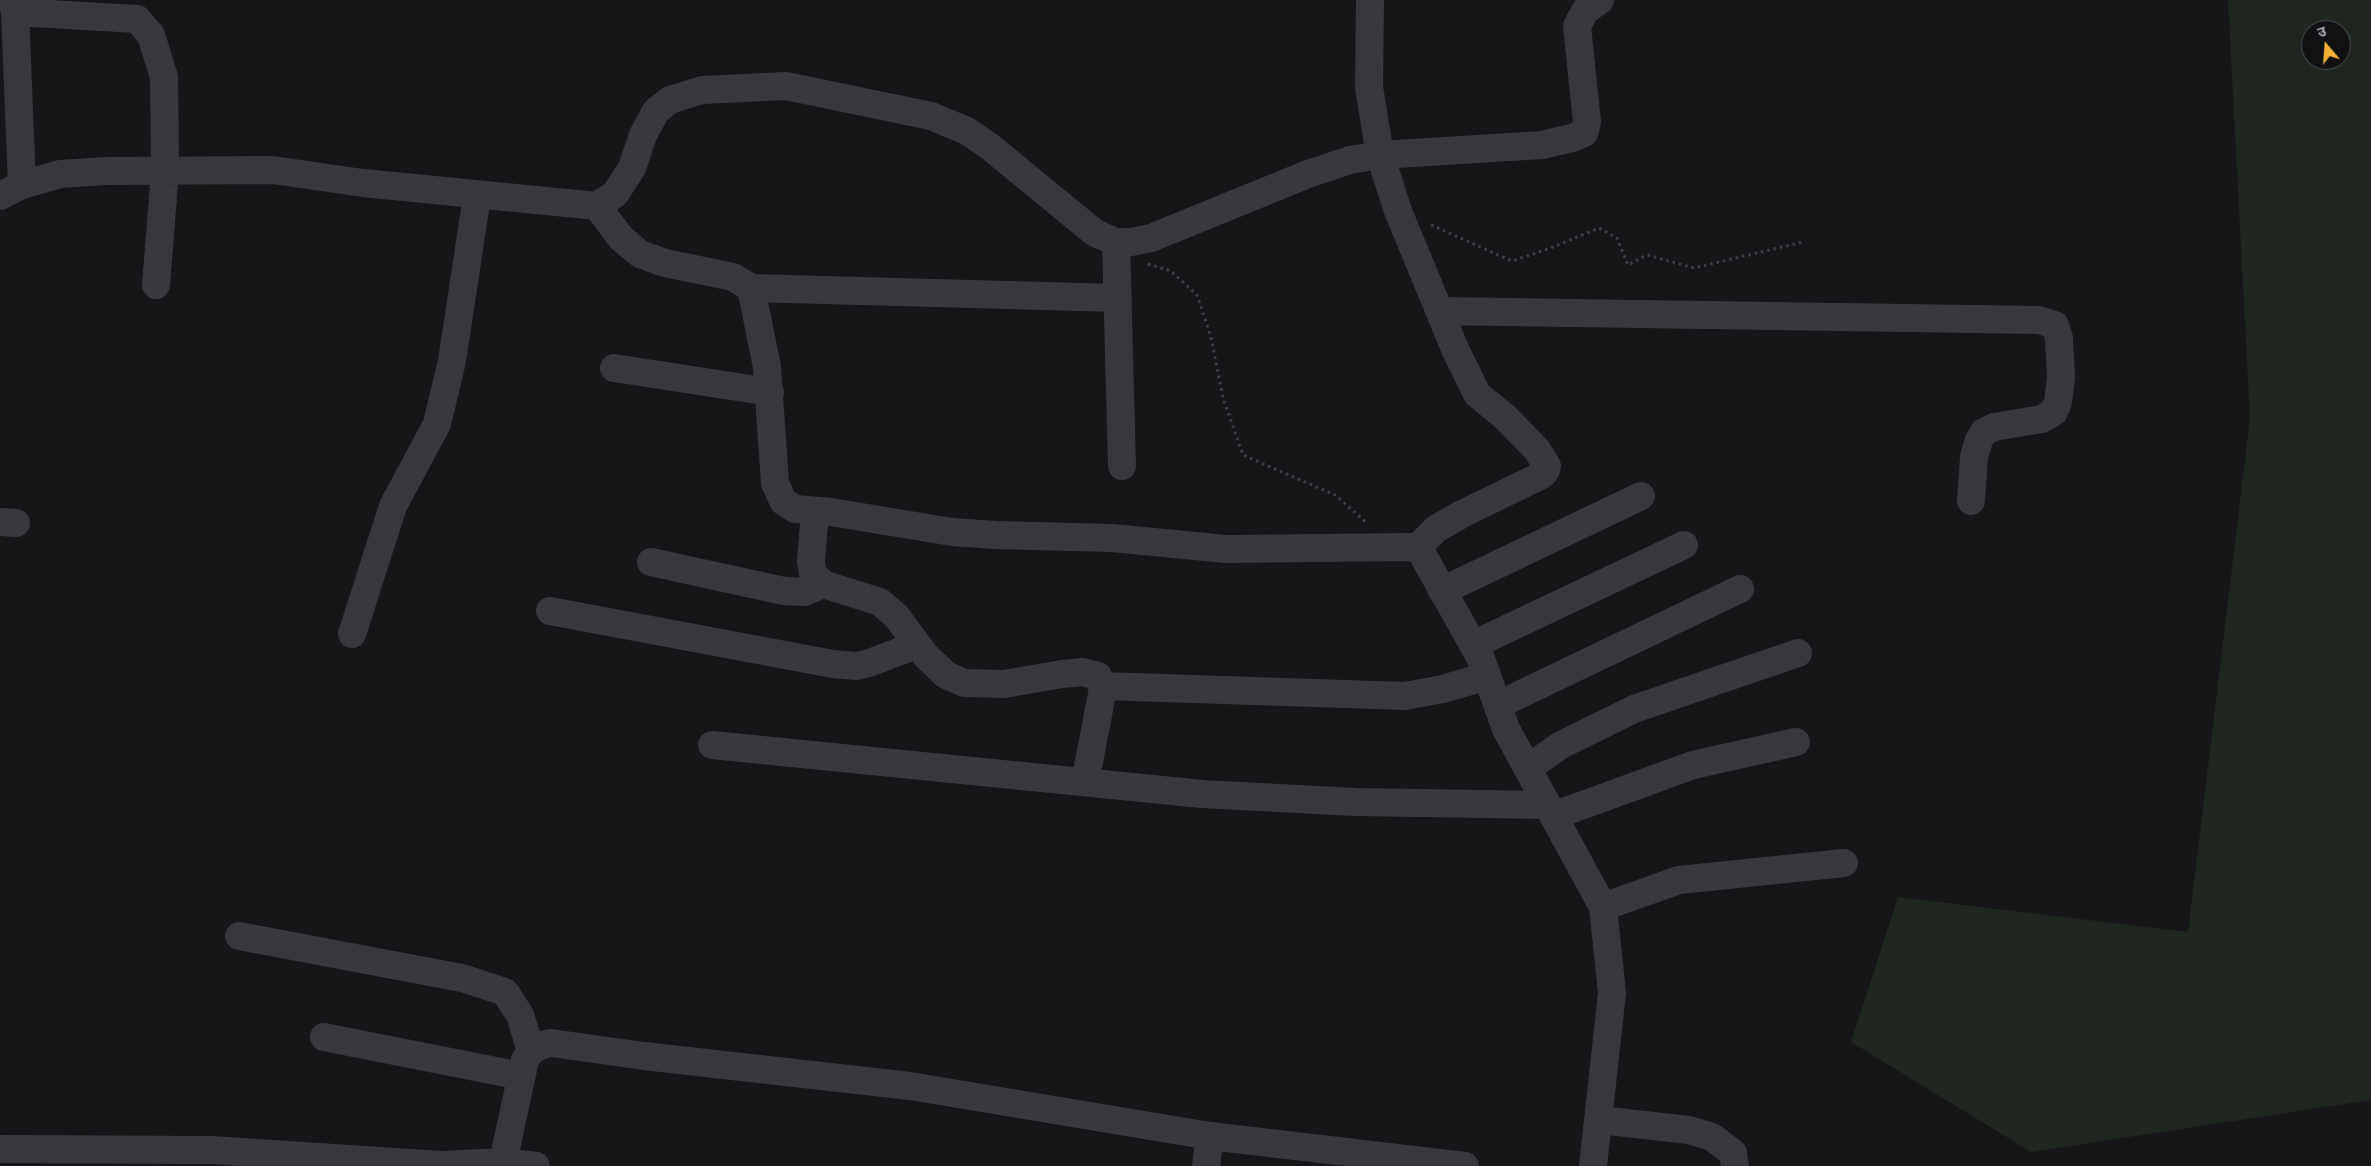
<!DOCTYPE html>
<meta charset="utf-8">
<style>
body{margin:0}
#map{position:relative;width:2371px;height:1166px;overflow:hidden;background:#161618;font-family:Montserrat,"Noto Sans Devanagari",sans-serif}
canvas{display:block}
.north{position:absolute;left:2301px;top:20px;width:50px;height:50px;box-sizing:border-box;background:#111113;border:1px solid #4d4f55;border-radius:50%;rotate:342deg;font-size:14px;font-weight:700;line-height:20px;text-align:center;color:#a8adb8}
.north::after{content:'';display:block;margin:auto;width:18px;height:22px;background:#f2b134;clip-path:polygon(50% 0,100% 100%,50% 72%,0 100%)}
</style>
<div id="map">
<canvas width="2371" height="1166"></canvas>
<div class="north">उ</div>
</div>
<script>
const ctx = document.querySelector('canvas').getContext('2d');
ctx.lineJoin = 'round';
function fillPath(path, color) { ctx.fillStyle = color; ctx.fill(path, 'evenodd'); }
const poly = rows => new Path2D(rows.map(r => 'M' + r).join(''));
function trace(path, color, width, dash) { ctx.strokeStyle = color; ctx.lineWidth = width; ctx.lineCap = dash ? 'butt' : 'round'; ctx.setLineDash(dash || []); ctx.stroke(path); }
fillPath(poly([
 [2228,0,2371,0,2371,1100,2031,1152,1851,1042,1898,897,2188,932,2250,418],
 [2311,30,2341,30,2341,60,2311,60]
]), '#1e261f');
trace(poly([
 [1431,225,1512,261,1548,249,1599,228,1617,238,1628,265,1647,255,1694,268,1803,242],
 [1148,264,1171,271,1197,295,1211,337,1223,398,1243,455,1335,495,1367,523]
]), '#3d3f44', 3, [2.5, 4]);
trace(poly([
 [11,0,15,12,137,19,151,35,164,77,165,171,156,285],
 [1370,0,1369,87,1380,155,1398,211,1455,349,1477,394,1506,418,1537,450,1547,466,1545,472,1540,476,1462,514,1436,529,1417,548],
 [15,12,22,185],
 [0,196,22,185,60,174,106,171,273,170,363,183,597,206,615,194,632,168,643,135,656,111,670,100,702,90,786,86,931,116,967,131,989,146,1095,233,1116,242,1131,242,1151,238,1308,174,1350,160,1380,155,1542,145,1572,138,1584,133,1587,122,1577,26,1585,11,1600,0],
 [597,206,621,238,640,254,665,263,733,277,751,288,767,367,775,483,783,501,795,509,831,512,952,532,995,535,1112,538,1226,549,1411,547,1420,550,1481,659,1506,729,1603,907,1612,993,1593,1166],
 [1116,242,1122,466],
 [751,288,1118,298],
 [1440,311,2039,320,2055,325,2059,338,2061,378,2058,402,2054,412,2042,419,1994,427,1984,432,1979,440,1974,457,1971,501],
 [614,368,770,392],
 [815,511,811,562,813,574,823,584,880,602,897,617,926,656,946,675,964,683,1004,684,1062,674,1083,672,1098,676,1103,689,1085,782],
 [0,522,16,523],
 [651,562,784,591,804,592,823,584],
 [1442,591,1641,496],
 [550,611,833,664,857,666,869,663,917,645],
 [352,634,393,506,437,424,452,361,477,196],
 [1473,645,1684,545],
 [1103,686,1405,696,1443,689,1487,676],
 [1498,705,1740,589],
 [712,745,1202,794,1355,802,1547,805],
 [1528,768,1561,745,1634,709,1798,653],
 [1553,816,1693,765,1796,742],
 [1603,907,1679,880,1844,863],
 [239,936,462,978,505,992,520,1015,531,1051],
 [324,1037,521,1076],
 [1600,1120,1689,1130,1712,1137,1733,1153,1735,1166],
 [0,1149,211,1150,441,1165,503,1162,536,1166],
 [503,1162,525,1060,531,1051,542,1045,551,1043,644,1056,910,1086,1210,1136,1465,1166],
 [1206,1166,1210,1136]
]), '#37383d', 28);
</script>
